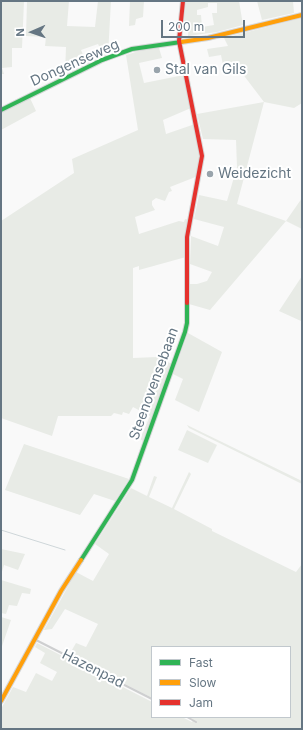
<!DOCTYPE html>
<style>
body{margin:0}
#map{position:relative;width:303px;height:730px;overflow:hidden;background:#f9f9f9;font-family:Inter,sans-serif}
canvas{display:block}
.frame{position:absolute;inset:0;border:2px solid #657683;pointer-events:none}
.legend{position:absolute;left:151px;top:646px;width:140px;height:72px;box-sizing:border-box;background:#fff;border:1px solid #c1c8cd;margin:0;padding:5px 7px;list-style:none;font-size:12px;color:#657683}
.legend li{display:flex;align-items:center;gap:8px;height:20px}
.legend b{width:20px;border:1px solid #c1c8cd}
.north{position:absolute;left:12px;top:12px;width:40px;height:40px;-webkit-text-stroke:3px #fff;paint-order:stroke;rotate:268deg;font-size:11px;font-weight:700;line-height:16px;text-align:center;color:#657683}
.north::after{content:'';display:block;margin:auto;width:14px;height:18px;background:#657683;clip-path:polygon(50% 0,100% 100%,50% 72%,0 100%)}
.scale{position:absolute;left:161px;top:20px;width:84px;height:18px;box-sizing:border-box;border:2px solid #657683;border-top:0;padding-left:5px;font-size:12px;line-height:14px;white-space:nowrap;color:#657683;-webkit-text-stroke:3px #fff;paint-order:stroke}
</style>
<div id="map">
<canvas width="303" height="730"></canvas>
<div class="frame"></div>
<ul class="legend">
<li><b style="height:5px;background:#30b455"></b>Fast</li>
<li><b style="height:5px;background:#ff9f0a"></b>Slow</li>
<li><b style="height:5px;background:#e5322d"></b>Jam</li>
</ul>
<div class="north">N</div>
<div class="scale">200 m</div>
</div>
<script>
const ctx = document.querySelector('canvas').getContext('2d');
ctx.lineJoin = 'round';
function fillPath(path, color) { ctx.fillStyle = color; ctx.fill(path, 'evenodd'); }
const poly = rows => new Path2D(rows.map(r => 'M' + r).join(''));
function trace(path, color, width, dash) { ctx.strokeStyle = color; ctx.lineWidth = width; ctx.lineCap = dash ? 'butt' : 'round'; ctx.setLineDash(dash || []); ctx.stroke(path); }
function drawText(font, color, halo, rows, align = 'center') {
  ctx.font = font + ' Inter,sans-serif'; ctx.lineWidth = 4; ctx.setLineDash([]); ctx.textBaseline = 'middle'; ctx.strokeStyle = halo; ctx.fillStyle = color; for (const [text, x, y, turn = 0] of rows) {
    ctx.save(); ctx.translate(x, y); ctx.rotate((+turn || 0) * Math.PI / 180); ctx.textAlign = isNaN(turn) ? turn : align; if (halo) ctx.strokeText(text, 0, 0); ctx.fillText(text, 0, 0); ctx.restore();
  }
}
fillPath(poly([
 [1,1,24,1,22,48,12,48,12,67,2,68,4,74,1,74],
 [27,1,69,1,67,26,95,27,98,1,111,1,108,55,104,56,98,44,81,50,84,57,91,55,94,61,65,74,66,47,45,46,46,37,26,36],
 [130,1,144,1,143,17,136,19,135,25,129,26],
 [186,1,239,1,243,25,217,32,188,36,189,21,184,21],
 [208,3,217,3,217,13,212,13,214,25,202,27,201,15,197,15,197,10,208,7],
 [257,1,293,1,294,13,262,20],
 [302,18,302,103,294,108,264,102,237,204,286,221,302,198,302,229,286,221,210,310,189,304,190,284,197,284,207,281,212,272,190,264,191,236,218,246,224,227,194,219,199,195,227,201,237,167,236,140,203,139,197,114,264,102,245,77,239,65,226,69,225,64,223,65,221,55,209,57,207,49,228,46,224,38],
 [159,48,162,58,139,63,144,83,184,75,191,108,163,120,166,134,195,124,201,156,198,176,170,187,172,191,169,192,165,201,156,198,152,201,152,205,155,210,135,217,139,234,179,221,184,222,185,219,190,220,186,257,139,270,139,266,133,268,133,358,157,357,172,364,143,441,140,439,150,416,133,407,129,414,123,412,122,415,114,413,111,416,58,416,52,436,1,418,1,221,74,173,72,159,138,130,126,55,142,50],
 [30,98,36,111,1,130,1,113],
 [302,276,302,320,301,321,279,311],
 [188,333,222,352,199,412,175,400,183,379,173,374],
 [187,425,302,481,302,484,189,428],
 [187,430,217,445,208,463,178,450],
 [24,444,129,479,115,501,94,494,80,515,5,490],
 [189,472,191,474,174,509,212,529,212,531,296,572,302,564,302,729,1,729,1,709,13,687,26,692,36,673,52,681,57,672,40,663,45,653,35,647,37,643,152,702,152,717,182,717,192,722,193,720,188,717,290,717,290,647,152,647,152,698,69,655,76,643,86,647,98,624,65,609,52,629,44,630,76,572,93,581,109,554,95,544,131,488,147,496,154,476,157,477,149,497,172,508],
 [1,549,25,554,18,570,4,565,1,575],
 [1,580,31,589,30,594,22,593,17,606,9,605,6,614,1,613],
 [1,617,11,620,1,649]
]), '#e8ebe6');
trace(poly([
 [1,530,65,550]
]), '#ced6d9', 1);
const fast = poly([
 [1,110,102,60,132,49,181,42],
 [81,560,132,480,185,332,187,323,187,303]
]);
const slow = poly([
 [181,42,208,38,302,15],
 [1,701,61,591,81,560]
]);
const jam = poly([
 [183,1,179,41,202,156,187,237,187,303]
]);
trace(fast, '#d5d6d7', 6);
trace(slow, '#d5d6d7', 6);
trace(jam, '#d5d6d7', 6);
trace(poly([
 [34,639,152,699],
 [187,717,196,722]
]), '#cecfd0', 2);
trace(fast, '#30b455', 4);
trace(slow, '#ff9f0a', 4);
trace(jam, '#e5322d', 4);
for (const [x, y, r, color] of [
 [157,70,4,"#99a4ac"],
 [210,174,4,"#99a4ac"]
]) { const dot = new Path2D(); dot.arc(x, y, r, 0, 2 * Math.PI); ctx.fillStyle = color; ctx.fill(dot); trace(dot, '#fff', 1.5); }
drawText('14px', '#657683', '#fff', [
 ["Dongenseweg",75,63,-24],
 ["Steenovensebaan",154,384,-70],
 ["Hazenpad",93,669,27]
]);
drawText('14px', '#657683', '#fff', [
 ["Stal van Gils",165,70],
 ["Weidezicht",218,174]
], 'left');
</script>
